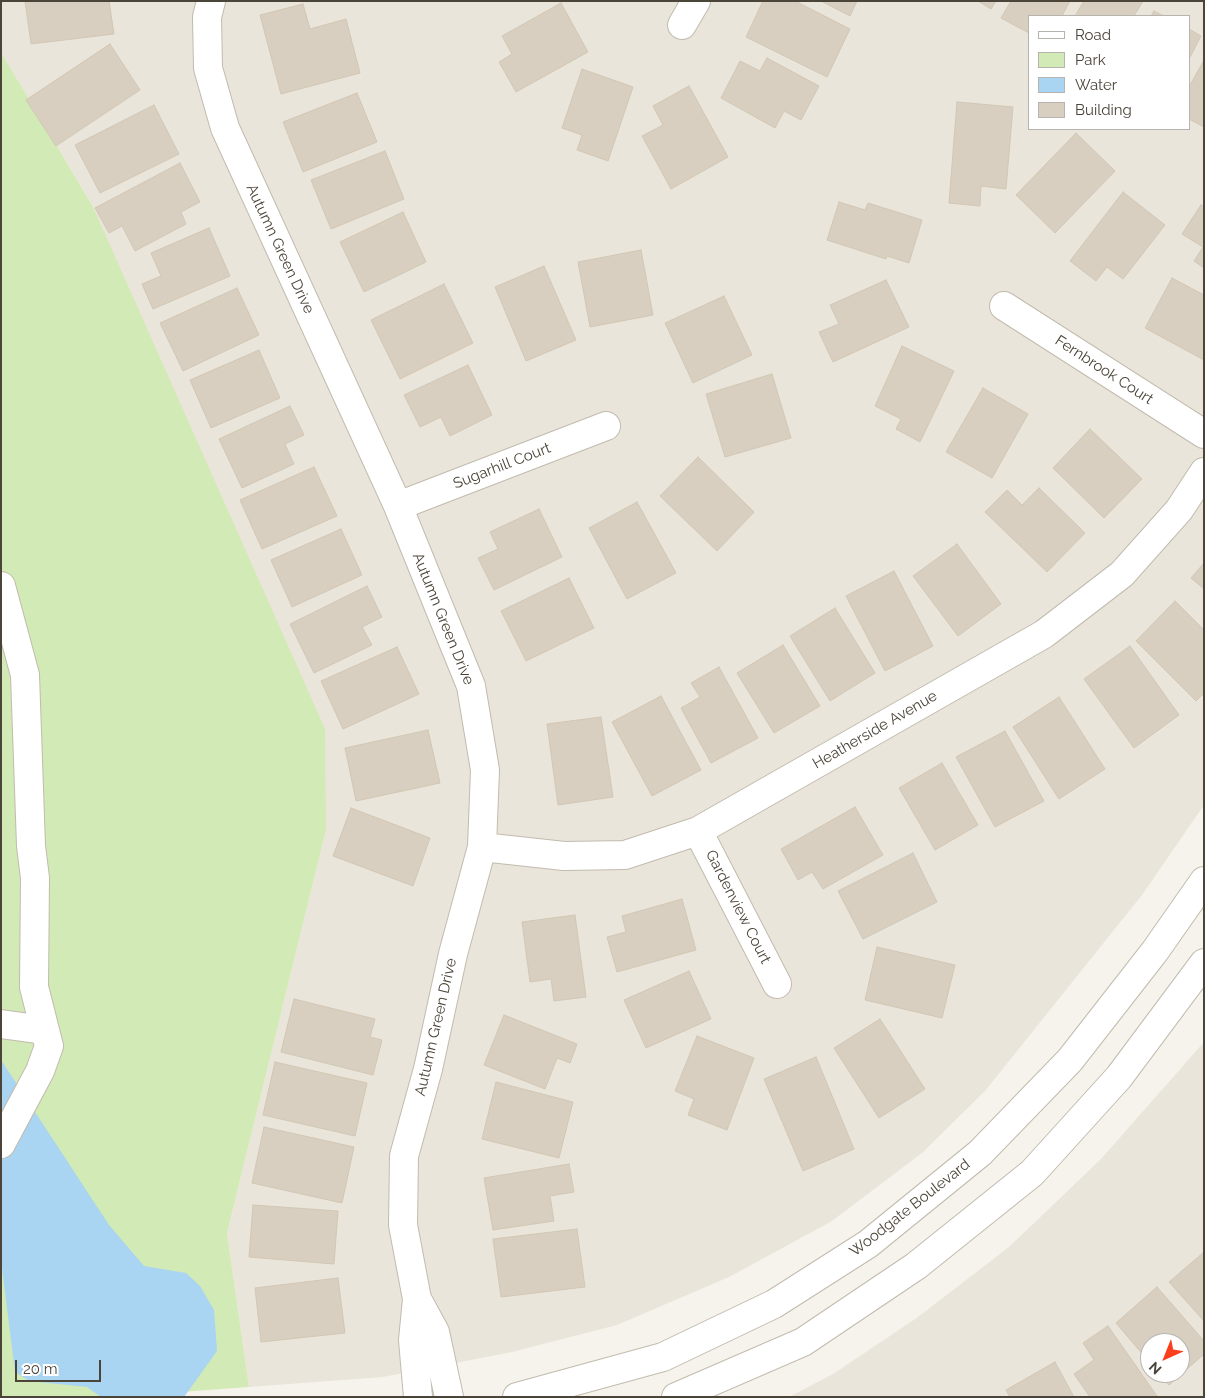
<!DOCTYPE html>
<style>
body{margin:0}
#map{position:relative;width:1205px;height:1398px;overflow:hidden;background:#f6f3ec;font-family:Raleway,sans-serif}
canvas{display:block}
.frame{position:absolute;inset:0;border:2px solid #4b4439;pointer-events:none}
.legend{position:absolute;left:1028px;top:15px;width:162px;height:115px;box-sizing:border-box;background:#fff;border:1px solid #b7b4b0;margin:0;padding:6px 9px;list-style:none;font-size:15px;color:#4b4439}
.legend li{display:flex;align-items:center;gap:10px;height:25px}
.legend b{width:25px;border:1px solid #b7b4b0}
.north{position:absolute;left:1140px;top:1333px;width:50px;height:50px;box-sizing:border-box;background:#fff;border:1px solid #b7b4b0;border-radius:50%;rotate:224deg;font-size:14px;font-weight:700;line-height:20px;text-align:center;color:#4b4439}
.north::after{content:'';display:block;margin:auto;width:18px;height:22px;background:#fc3f1d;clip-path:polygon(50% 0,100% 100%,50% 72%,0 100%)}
.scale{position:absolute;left:15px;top:1360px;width:86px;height:22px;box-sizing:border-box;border:2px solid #4b4439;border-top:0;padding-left:6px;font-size:15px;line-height:18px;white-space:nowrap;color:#4b4439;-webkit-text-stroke:4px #fff;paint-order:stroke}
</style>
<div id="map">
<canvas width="1205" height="1398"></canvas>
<div class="frame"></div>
<ul class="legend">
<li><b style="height:6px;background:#fff"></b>Road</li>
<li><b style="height:14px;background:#d2eab5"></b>Park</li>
<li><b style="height:14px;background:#a9d4f2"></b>Water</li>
<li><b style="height:14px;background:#d8cfc1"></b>Building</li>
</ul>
<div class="north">N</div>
<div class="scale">20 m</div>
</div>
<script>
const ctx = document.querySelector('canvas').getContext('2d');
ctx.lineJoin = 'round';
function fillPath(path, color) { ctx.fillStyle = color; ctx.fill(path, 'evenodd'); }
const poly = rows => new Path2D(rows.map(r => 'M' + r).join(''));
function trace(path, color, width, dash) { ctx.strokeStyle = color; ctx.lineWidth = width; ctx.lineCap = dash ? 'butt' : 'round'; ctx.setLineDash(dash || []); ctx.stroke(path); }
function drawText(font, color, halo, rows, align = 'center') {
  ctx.font = font + ' Raleway,sans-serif'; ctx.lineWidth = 4.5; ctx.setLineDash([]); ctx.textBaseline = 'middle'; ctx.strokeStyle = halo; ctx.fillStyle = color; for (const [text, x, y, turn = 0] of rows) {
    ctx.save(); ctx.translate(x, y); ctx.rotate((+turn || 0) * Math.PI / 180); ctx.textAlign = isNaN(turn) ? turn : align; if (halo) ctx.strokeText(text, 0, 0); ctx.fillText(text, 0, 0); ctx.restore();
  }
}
fillPath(poly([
 [1,1,1204,1,1204,805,1142,895,985,1091,922,1153,832,1221,729,1277,617,1325,512,1352,383,1377,249,1387,227,1233,326,830,93,207,1,52],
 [1029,16,1189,16,1189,129,1029,129],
 [1204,1042,1204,1397,789,1397,833,1374,918,1317,1009,1247,1101,1159],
 [1150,1343,1180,1343,1180,1373,1150,1373]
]), '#eae5da');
fillPath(poly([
 [1,52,93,207,325,729,326,830,227,1233,249,1387,112,1397,1,1397]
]), '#d2eab5');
fillPath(poly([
 [1,1060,109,1225,144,1266,186,1273,200,1286,214,1310,217,1351,184,1397,101,1397,87,1387,29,1381,15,1372,1,1260]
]), '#a9d4f2');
const building = poly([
 [25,1,109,1,114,34,31,44,25,1],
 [763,1,795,1,850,29,827,77,746,37,763,1],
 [821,1,857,1,850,16,821,1],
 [978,1,996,1,991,9,978,1],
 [1011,1,1070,1,1062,16,1029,16,1029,33,1001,18,1011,1],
 [1084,1,1143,1,1134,16,1075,16,1084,1],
 [561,3,588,52,516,92,499,62,512,54,502,36,561,3],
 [303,4,310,29,346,19,360,73,281,94,260,15,303,4],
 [1154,11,1164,16,1151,16,1154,11],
 [1189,29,1201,36,1189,59,1189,29],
 [110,44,140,90,56,146,26,100,110,44],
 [767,58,819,86,801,120,784,111,775,128,721,98,740,61,760,71,767,58],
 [1204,60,1204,127,1189,119,1189,87,1204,60],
 [582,69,633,87,608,161,577,150,582,135,562,128,582,69],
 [689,86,728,157,671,189,642,136,663,125,653,106,689,86],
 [357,93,377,142,303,172,283,122,357,93],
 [957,102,1013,107,1006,189,981,186,980,206,949,203,957,102],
 [154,105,179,154,100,193,75,145,154,105],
 [1076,133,1115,171,1055,233,1016,195,1076,133],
 [385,151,404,199,331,229,311,180,385,151],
 [180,163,200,202,181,212,186,224,135,251,122,226,109,233,95,208,180,163],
 [1123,192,1165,225,1123,279,1107,267,1096,281,1070,261,1123,192],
 [839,202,865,210,868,203,922,220,909,263,887,256,886,259,827,240,839,202],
 [1201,205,1204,207,1204,268,1194,261,1203,247,1182,234,1201,205],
 [403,212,426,262,364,292,340,242,403,212],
 [209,228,230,276,153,309,142,284,161,276,151,253,209,228],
 [641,250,653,315,590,327,578,262,641,250],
 [544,266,576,340,526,361,495,287,544,266],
 [1172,278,1204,295,1204,360,1145,328,1172,278],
 [886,280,909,327,833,362,819,332,839,324,830,305,886,280],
 [444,284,473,343,400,379,371,320,444,284],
 [237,288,259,335,183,371,160,323,237,288],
 [724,296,752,355,693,383,665,323,724,296],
 [902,346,954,371,920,442,896,429,901,419,875,406,902,346],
 [259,350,280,398,211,428,190,380,259,350],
 [468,365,492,415,450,436,441,417,420,427,404,395,468,365],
 [772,374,791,438,725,457,706,394,772,374],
 [983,388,1028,414,992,478,946,452,983,388],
 [290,406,304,435,285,444,294,464,242,488,219,439,290,406],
 [1090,429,1142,479,1104,518,1053,468,1090,429],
 [698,457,754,512,717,551,660,496,698,457],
 [314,467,337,516,262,549,240,500,314,467],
 [1039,488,1085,533,1047,572,985,512,1007,490,1022,505,1039,488],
 [637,502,676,573,627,599,589,528,637,502],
 [539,509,562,557,494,590,478,558,498,549,490,532,539,509],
 [341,529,362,575,292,607,271,560,341,529],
 [957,544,1001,604,958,636,913,576,957,544],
 [1204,563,1204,589,1191,578,1204,563],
 [894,571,933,646,885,671,846,596,894,571],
 [569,578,594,628,526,661,501,611,569,578],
 [367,586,382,617,362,627,372,645,314,673,290,624,367,586],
 [1175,601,1204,630,1204,693,1196,701,1136,641,1175,601],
 [835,608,875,673,830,701,790,636,835,608],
 [783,645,820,706,774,733,737,673,783,645],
 [1130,646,1179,715,1134,748,1084,679,1130,646],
 [397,647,419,694,343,729,321,681,397,647],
 [719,667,758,738,711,763,681,708,700,697,691,683,719,667],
 [661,696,701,770,652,796,612,722,661,696],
 [1059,697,1105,769,1059,799,1013,727,1059,697],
 [601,717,613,797,558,805,547,724,601,717],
 [428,730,440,783,356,801,345,748,428,730],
 [1005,731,1044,801,995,827,956,757,1005,731],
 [942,763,978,825,935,850,899,788,942,763],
 [855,807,883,855,823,889,812,872,798,880,781,849,855,807],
 [351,808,430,838,413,886,333,856,351,808],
 [913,853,937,902,863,939,838,891,913,853],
 [682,899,696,950,617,972,607,937,626,932,622,916,682,899],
 [575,915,586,997,554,1001,551,979,530,982,522,922,575,915],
 [877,947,955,965,942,1018,865,1000,877,947],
 [689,971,711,1019,646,1048,624,1000,689,971],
 [294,999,375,1019,370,1037,382,1040,373,1075,281,1052,294,999],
 [504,1015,577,1044,570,1063,557,1058,545,1089,484,1065,504,1015],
 [880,1019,925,1089,879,1118,834,1048,880,1019],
 [697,1036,754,1058,727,1130,688,1115,694,1099,675,1091,697,1036],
 [816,1057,854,1149,803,1171,764,1079,816,1057],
 [275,1062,367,1083,355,1136,263,1115,275,1062],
 [496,1082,573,1102,559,1158,482,1139,496,1082],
 [264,1127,354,1147,342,1203,252,1183,264,1127],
 [569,1164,574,1192,550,1196,554,1221,493,1230,484,1178,569,1164],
 [253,1205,338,1211,334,1264,249,1257,253,1205],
 [577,1229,585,1287,501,1297,493,1239,577,1229],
 [1204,1252,1204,1321,1169,1282,1204,1252],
 [338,1278,345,1333,261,1342,255,1288,338,1278],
 [1157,1287,1204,1341,1204,1354,1169,1385,1159,1373,1180,1373,1180,1343,1150,1343,1150,1363,1116,1323,1157,1287],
 [1108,1326,1157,1396,1155,1397,1090,1397,1074,1374,1094,1360,1083,1343,1108,1326],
 [1055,1362,1074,1397,1010,1397,1006,1390,1055,1362]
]);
fillPath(building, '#d8cfc1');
trace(building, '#d3c7b4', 1);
const minor = poly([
 [211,1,207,17,208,68,225,128,398,506,471,686,485,770,482,847,453,954,428,1069,404,1156,403,1225,417,1299,413,1340,418,1397],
 [682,25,696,1],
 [1004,306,1204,434],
 [398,506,606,426],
 [1,586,25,675,31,846,35,878,34,987,49,1046,40,1071,1,1144],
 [698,831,777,984],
 [482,847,564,856,625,855,698,831,1044,634,1122,574,1179,510,1204,472],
 [1,1024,44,1030],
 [417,1299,435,1332,449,1397],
 [517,1397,663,1357,774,1304,868,1244,980,1153,1070,1060,1155,951,1204,881],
 [676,1397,803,1342,916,1266,1032,1173,1119,1077,1204,963]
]);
trace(minor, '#c2bbae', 30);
trace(minor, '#fff', 28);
drawText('15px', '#4b4439', '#fff', [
 ["Autumn Green Drive",280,249,65],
 ["Fernbrook Court",1104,370,33],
 ["Sugarhill Court",502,466,-21],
 ["Autumn Green Drive",443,619,68],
 ["Heatherside Avenue",875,730,-30],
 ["Gardenview Court",738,907,63],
 ["Autumn Green Drive",436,1027,-77],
 ["Woodgate Boulevard",910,1208,-38]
]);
</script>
